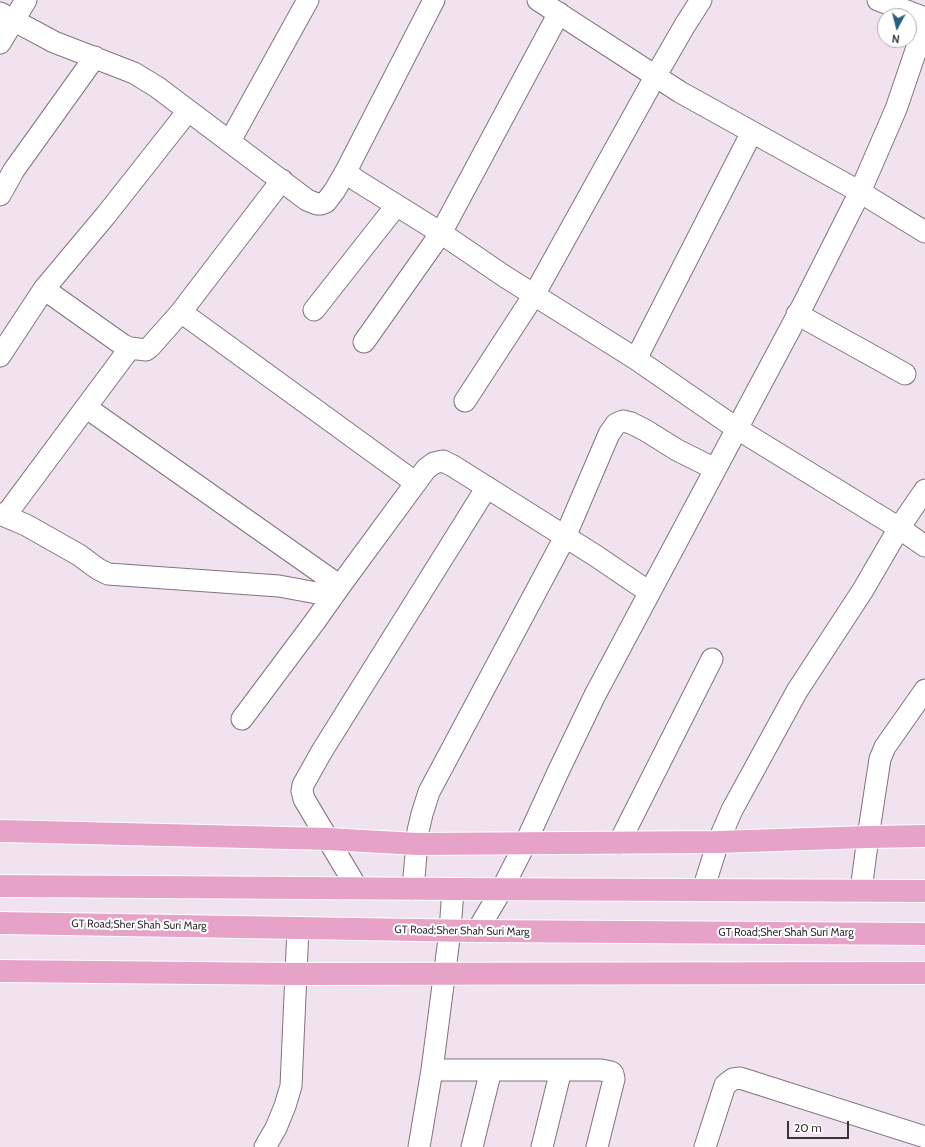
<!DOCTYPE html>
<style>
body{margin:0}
#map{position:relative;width:925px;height:1147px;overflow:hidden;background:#f1e2ef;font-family:Cabin,sans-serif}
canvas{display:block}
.north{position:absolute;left:877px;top:8px;width:40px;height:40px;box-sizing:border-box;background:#fff;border:1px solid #b0aeb0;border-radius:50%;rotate:187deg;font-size:11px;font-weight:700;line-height:16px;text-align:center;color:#3a3439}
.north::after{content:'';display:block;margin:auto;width:14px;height:18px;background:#2a5e7a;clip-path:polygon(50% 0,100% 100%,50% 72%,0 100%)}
.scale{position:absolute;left:787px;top:1121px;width:62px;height:18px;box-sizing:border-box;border:2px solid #3a3439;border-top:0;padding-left:5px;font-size:12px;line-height:14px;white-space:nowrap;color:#3a3439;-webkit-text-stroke:3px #fff;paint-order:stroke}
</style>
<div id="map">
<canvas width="925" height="1147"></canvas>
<div class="north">N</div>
<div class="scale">20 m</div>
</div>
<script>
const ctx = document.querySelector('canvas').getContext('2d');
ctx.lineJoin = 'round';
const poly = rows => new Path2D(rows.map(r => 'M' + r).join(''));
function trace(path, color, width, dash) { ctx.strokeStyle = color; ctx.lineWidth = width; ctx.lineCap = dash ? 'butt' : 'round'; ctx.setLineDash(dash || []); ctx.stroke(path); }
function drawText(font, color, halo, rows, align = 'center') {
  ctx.font = font + ' Cabin,sans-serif'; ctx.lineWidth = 4; ctx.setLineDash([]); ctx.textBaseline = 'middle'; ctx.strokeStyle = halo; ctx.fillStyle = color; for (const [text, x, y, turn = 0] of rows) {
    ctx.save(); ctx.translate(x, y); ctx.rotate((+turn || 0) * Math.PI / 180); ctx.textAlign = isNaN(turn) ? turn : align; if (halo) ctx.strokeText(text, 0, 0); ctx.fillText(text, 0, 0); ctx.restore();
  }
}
const minor = poly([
 [538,0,680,92,860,192,925,232],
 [878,0,925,18],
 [0,13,54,42,134,73,157,87,307,200,317,204,321,204,326,202,335,190,346,171,434,0],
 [0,43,26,0],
 [230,141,308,0],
 [346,171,356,180,441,233,504,276,636,359,736,428,899,528,925,546],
 [0,195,14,170,95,57],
 [44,289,123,345,130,348,146,350,150,347,181,312,282,180],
 [314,310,396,206],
 [181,312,416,483],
 [797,314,905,374],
 [364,342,441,233,559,13],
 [0,356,44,289,106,215,188,111],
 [636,359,752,132],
 [465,401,534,295,655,77,685,25,701,0],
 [87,408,340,586],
 [0,514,26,525,79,555,98,569,108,574,279,586,333,596],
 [5,516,130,348],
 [242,719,316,620,340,586,426,469,434,463,443,461,453,466,596,556,649,592],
 [619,843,712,659],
 [357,888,304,799,302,791,303,785,322,751,487,487],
 [413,889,418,831,422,814,429,792,565,537,609,434,616,424,623,421,631,423,645,430,677,450,715,469],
 [703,890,718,842,732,810,797,691,863,590,899,528,925,490],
 [861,890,868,837,880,759,885,747,925,690],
 [477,931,502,889,525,844,558,772,595,695,804,303,860,192,896,109,925,24],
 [432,1070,601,1070,611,1072,613,1074,614,1079,597,1147],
 [265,1147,276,1128,285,1106,291,1086,298,928],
 [419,1147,432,1070,450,931,453,889],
 [472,1147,491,1070],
 [542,1147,561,1070],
 [705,1147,725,1085,733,1079,740,1078,925,1137]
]);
const major = poly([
 [0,831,328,839,417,844,718,842,868,837,925,836],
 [0,886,453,889,925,891],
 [0,923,477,931,925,934],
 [0,971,295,974,925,973]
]);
trace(minor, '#81747f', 23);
trace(major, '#fff', 24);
trace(minor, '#fff', 21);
trace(major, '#e7a3c7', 22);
drawText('11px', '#3a3439', '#fff', [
 ["GT Road;Sher Shah Suri Marg",139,925,1],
 ["GT Road;Sher Shah Suri Marg",462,931,1],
 ["GT Road;Sher Shah Suri Marg",786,933]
]);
</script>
